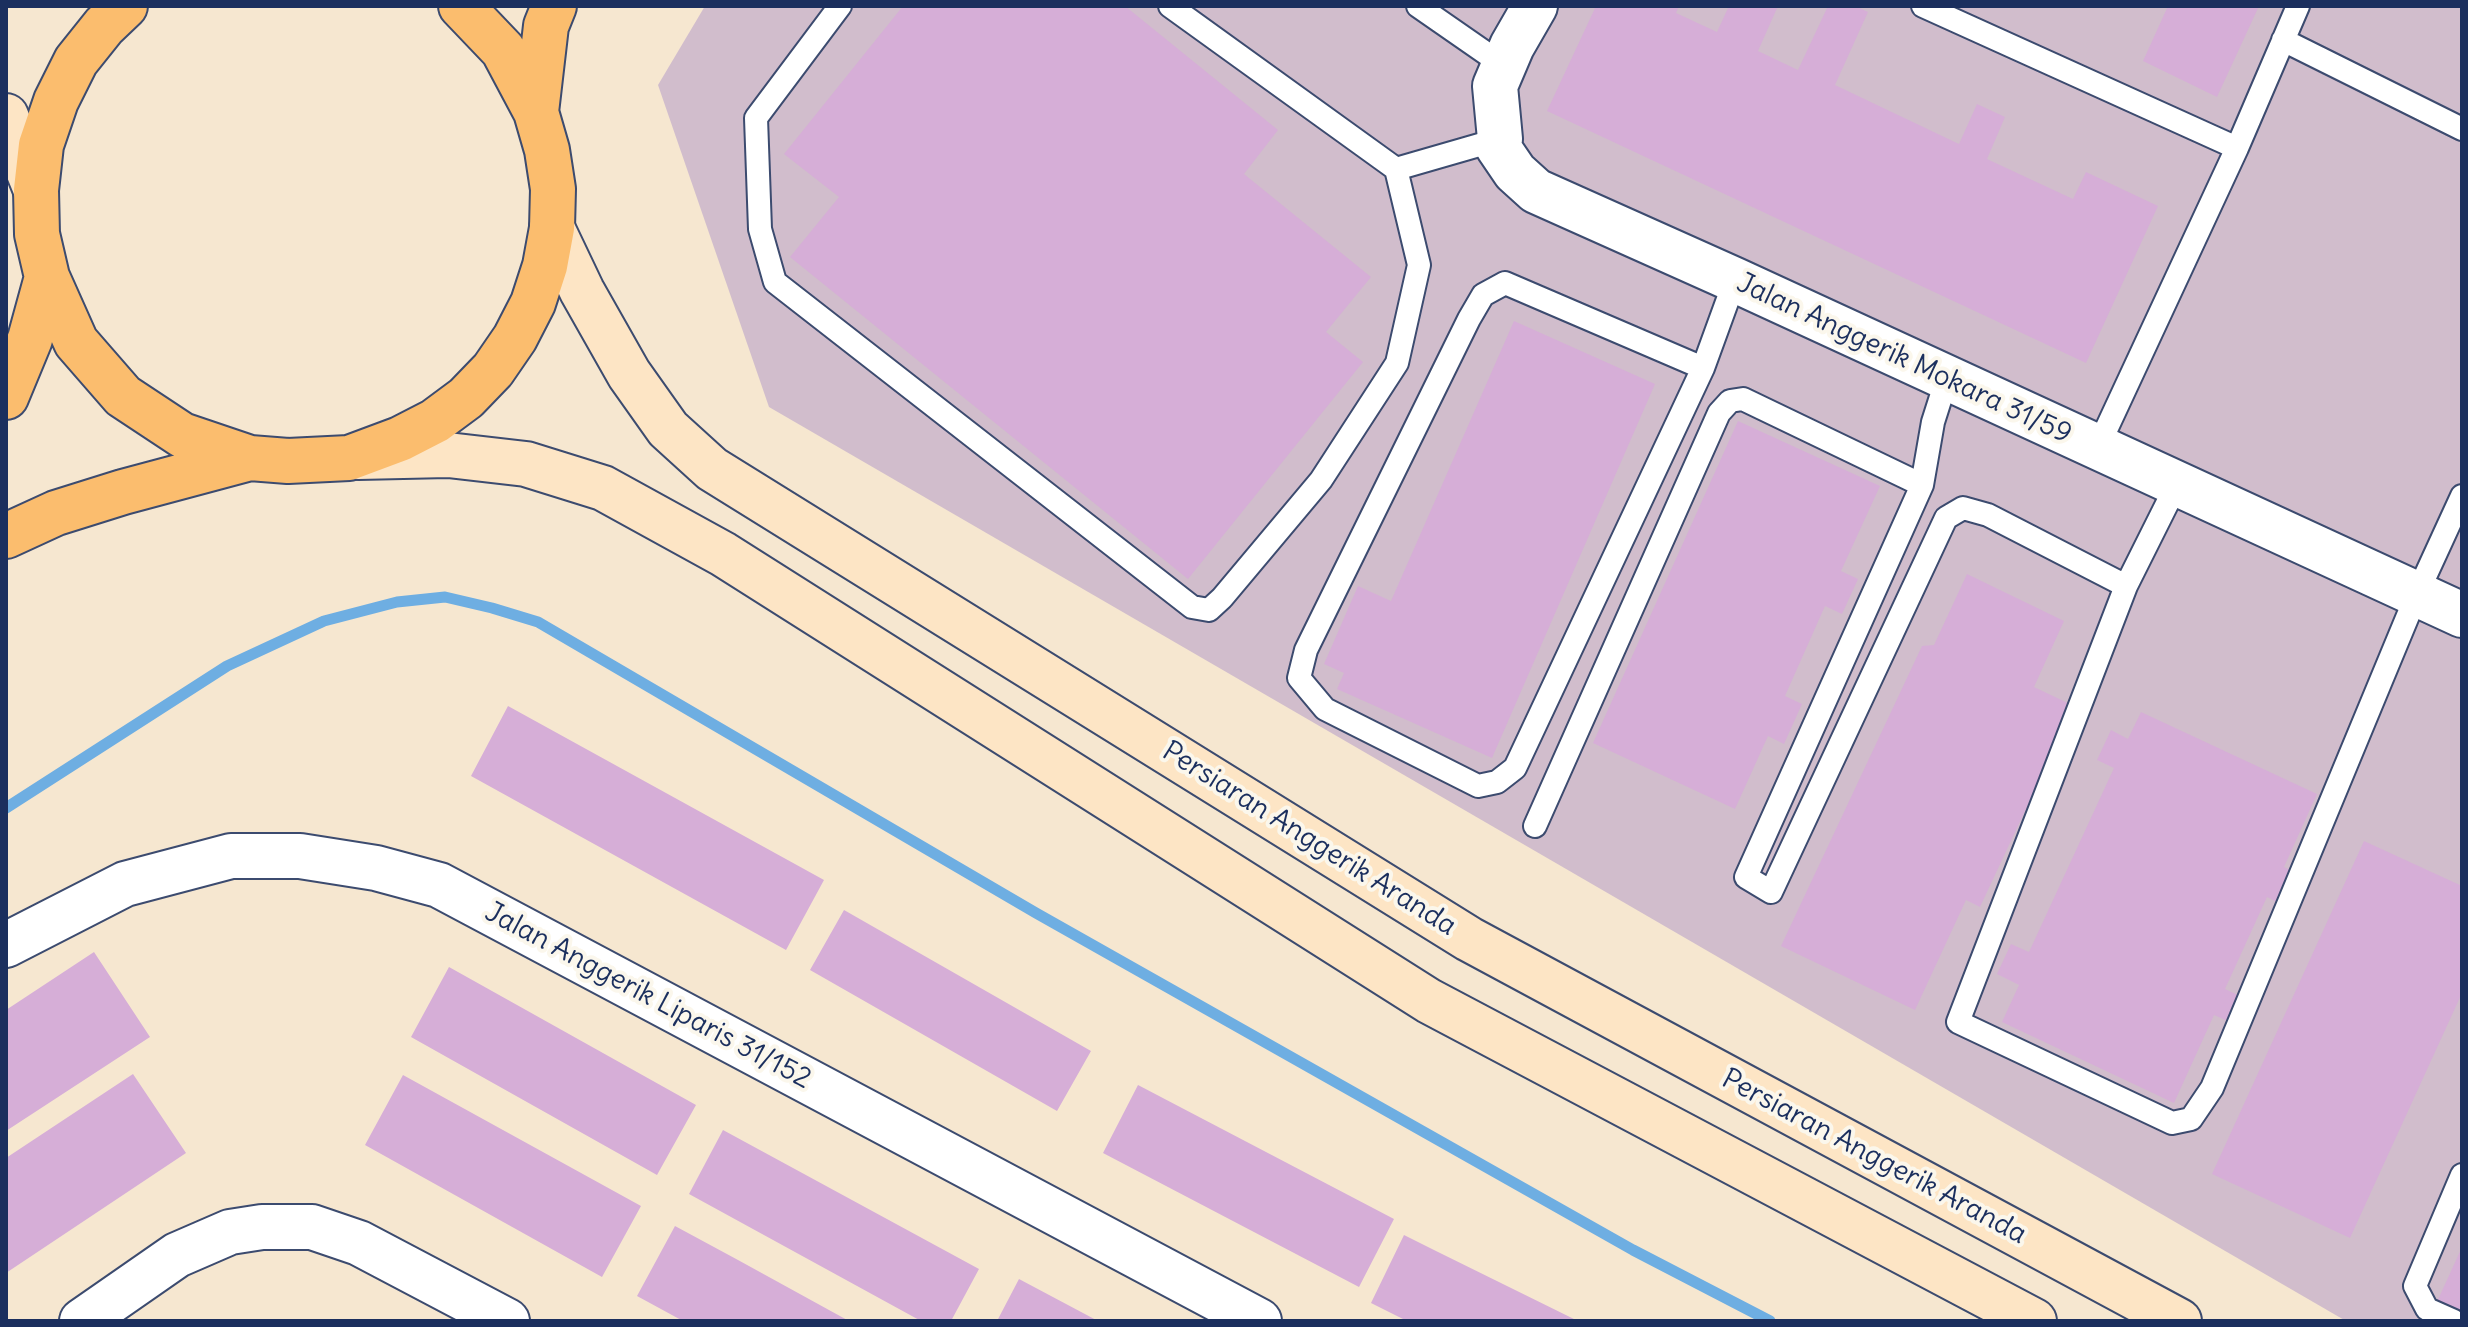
<!DOCTYPE html>
<style>
body{margin:0}
#map{position:relative;width:2468px;height:1327px;overflow:hidden;background:#f6e7d0;font-family:Delius,sans-serif}
canvas{display:block}
.frame{position:absolute;inset:0;border:8px solid #1b2f5e;pointer-events:none}
</style>
<div id="map">
<canvas width="2468" height="1327"></canvas>
<div class="frame"></div>
</div>
<script>
const ctx = document.querySelector('canvas').getContext('2d');
ctx.lineJoin = 'round';
function fillPath(path, color) { ctx.fillStyle = color; ctx.fill(path, 'evenodd'); }
const poly = rows => new Path2D(rows.map(r => 'M' + r).join(''));
function trace(path, color, width, dash) { ctx.strokeStyle = color; ctx.lineWidth = width; ctx.lineCap = dash ? 'butt' : 'round'; ctx.setLineDash(dash || []); ctx.stroke(path); }
function drawText(font, color, halo, rows, align = 'center') {
  ctx.font = font + ' Delius,sans-serif'; ctx.lineWidth = 8; ctx.setLineDash([]); ctx.textBaseline = 'middle'; ctx.strokeStyle = halo; ctx.fillStyle = color; for (const [text, x, y, turn = 0] of rows) {
    ctx.save(); ctx.translate(x, y); ctx.rotate((+turn || 0) * Math.PI / 180); ctx.textAlign = isNaN(turn) ? turn : align; if (halo) ctx.strokeText(text, 0, 0); ctx.fillText(text, 0, 0); ctx.restore();
  }
}
fillPath(poly([
 [705,6,2462,6,2462,1321,2346,1321,769,407,658,85]
]), '#d1bdcc');
trace(poly([
 [6,808,227,666,324,621,397,602,445,597,492,608,538,622,1036,913,1633,1250,1770,1321]
]), '#6eaee2', 11);
fillPath(poly([
 [903,6,1125,6,1278,130,1244,174,1371,277,1326,332,1363,362,1188,579,790,257,839,197,784,154],
 [1596,6,1679,6,1676,13,1717,32,1729,6,1778,6,1758,51,1798,70,1828,6,1855,6,1868,12,1835,85,1959,144,1977,104,2005,117,1987,159,2073,199,2086,172,2158,206,2086,363,1547,111],
 [2168,6,2259,6,2217,97,2143,61],
 [1514,321,1655,384,1492,758,1337,689,1344,673,1324,664,1358,586,1391,601],
 [1738,421,1880,486,1841,571,1858,579,1842,614,1825,606,1785,696,1802,704,1784,744,1768,736,1735,809,1593,743],
 [1967,574,2064,621,2034,687,2074,706,1980,907,1966,900,1915,1010,1781,946,1922,646,1934,645],
 [508,706,824,880,786,950,471,776],
 [2141,712,2317,794,2284,867,2300,875,2285,906,2267,897,2225,989,2242,997,2230,1022,2214,1015,2174,1103,2002,1022,2019,985,1997,974,2011,944,2029,952,2114,768,2097,760,2111,730,2128,739],
 [2364,841,2462,886,2462,993,2350,1238,2212,1174],
 [844,910,1091,1051,1057,1111,810,970],
 [94,952,150,1037,6,1131,6,1010],
 [449,967,696,1105,657,1175,411,1037],
 [133,1074,186,1153,6,1273,6,1158],
 [403,1075,641,1206,602,1277,365,1145],
 [1138,1085,1394,1219,1359,1287,1103,1153],
 [723,1130,979,1269,951,1321,921,1321,689,1194],
 [675,1226,738,1260,849,1321,683,1321,637,1296],
 [1404,1235,1436,1251,1578,1321,1407,1321,1371,1303],
 [2462,1247,2462,1316,2436,1304],
 [1019,1279,1083,1313,1098,1321,997,1321]
]), '#d6aed7');
const lane = poly([
 [840,6,756,118,760,229,775,282,1192,607,1209,610,1222,598,1321,480,1397,363,1419,265,1396,169],
 [1170,6,1396,169,1500,139],
 [1418,6,1503,65],
 [1923,6,2237,148],
 [2283,40,2462,129],
 [1703,368,1505,283,1483,295,1469,319,1306,650,1299,678,1325,709,1478,786,1497,782,1515,768,1703,368,1735,280],
 [1947,378,1933,422,1922,485,1746,877,1771,892,1946,518,1963,508,1988,515,2126,586],
 [2097,449,2237,148,2298,6],
 [2177,484,2126,586,1958,1022,2172,1123,2191,1119,2212,1088,2417,594,2462,496],
 [1535,826,1719,413,1730,401,1743,399,1922,485],
 [2454,1321,2427,1309,2415,1286,2462,1175]
]);
const street = poly([
 [1535,6,1512,46,1495,86,1500,139,1498,147,1515,172,1536,191,1735,280,2462,615],
 [6,945,125,884,231,856,300,856,376,868,439,885,1259,1321],
 [82,1321,177,1255,230,1232,262,1227,312,1227,359,1243,507,1321]
]);
const secondary = poly([
 [6,116,36,190],
 [552,228,582,291,629,374,668,429,712,469,1469,939,2179,1321],
 [358,457,448,455,526,464,603,488,723,554,1429,1001,2034,1321]
]);
const primary = poly([
 [125,6,104,26,76,61,56,101,41,145,36,190,37,234,47,277,76,342,123,396,182,435,250,458,288,461,349,458,400,439,435,421,466,398,493,370,515,338,533,303,545,266,552,228,553,189,547,150,536,112,503,50,461,6],
 [536,112,546,26,554,6],
 [6,397,30,339,47,277],
 [6,536,56,513,123,492,250,458]
]);
trace(lane, '#3c4b6f', 26);
trace(street, '#3c4b6f', 48);
trace(secondary, '#3c4b6f', 48);
trace(primary, '#3c4b6f', 48);
trace(lane, '#fff', 22);
trace(street, '#fff', 44);
trace(secondary, '#fde5c5', 44);
trace(primary, '#fbbd6e', 44);
drawText('28px', '#1b2f5e', '#fbf7ec', [
 ["Jalan Anggerik Mokara 31/59",1904,359,25],
 ["Persiaran Anggerik Aranda",1309,839,32],
 ["Jalan Anggerik Liparis 31/152",648,996,28],
 ["Persiaran Anggerik Aranda",1874,1157,28]
]);
</script>
